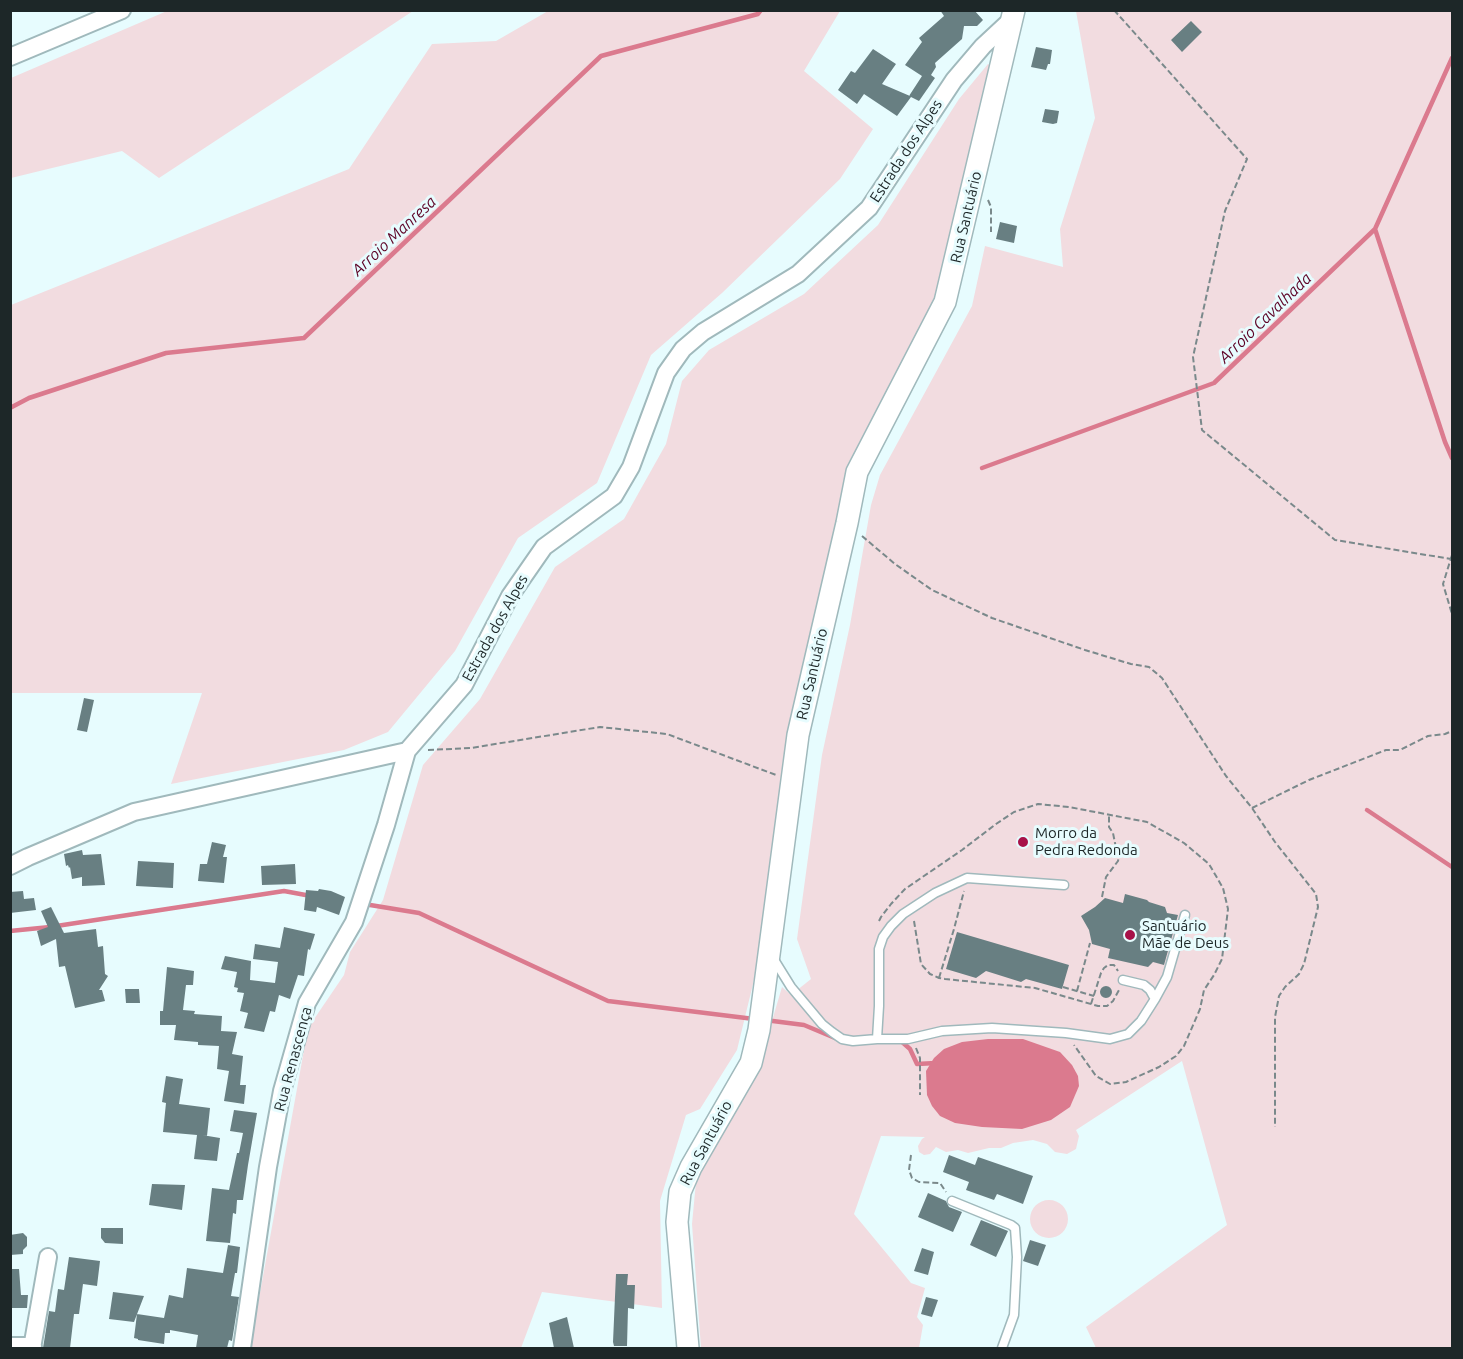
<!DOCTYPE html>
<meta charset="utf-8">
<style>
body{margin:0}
#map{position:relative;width:1463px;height:1359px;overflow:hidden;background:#e7fcfe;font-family:Ubuntu,sans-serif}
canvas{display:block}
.frame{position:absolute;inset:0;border:12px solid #1d2728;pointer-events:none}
</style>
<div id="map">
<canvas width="1463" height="1359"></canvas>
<div class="frame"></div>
</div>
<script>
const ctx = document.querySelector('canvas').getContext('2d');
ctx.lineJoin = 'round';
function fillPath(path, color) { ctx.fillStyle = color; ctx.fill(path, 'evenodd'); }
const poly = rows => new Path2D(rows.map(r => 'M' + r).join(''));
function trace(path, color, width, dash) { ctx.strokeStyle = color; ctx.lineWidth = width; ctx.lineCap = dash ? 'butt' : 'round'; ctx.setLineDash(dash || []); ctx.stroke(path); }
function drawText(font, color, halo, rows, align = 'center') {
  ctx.font = font + ' Ubuntu,sans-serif'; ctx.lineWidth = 6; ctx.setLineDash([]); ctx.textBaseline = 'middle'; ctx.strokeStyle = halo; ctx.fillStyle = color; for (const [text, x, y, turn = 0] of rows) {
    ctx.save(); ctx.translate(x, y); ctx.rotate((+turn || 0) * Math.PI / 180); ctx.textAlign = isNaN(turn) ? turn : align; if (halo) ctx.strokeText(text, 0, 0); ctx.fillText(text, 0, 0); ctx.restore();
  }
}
fillPath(poly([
 [167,11,167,10,413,11,159,178,122,151,11,178,11,78],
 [548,11,840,11,804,71,873,129,840,179,722,293,651,355,597,483,518,538,455,651,388,732,344,750,171,784,202,693,11,693,11,305,349,169,432,44,496,41],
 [1076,11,1452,11,1452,1348,1096,1348,1086,1327,1227,1225,1182,1061,1076,1130,1079,1136,1076,1149,1067,1154,1055,1152,1047,1144,1033,1140,1013,1143,1001,1148,989,1148,968,1153,958,1150,946,1152,936,1147,930,1154,924,1155,919,1152,918,1146,922,1139,925,1137,881,1136,854,1214,911,1283,925,1288,917,1317,923,1325,919,1348,701,1348,692,1224,696,1182,756,1075,782,987,791,995,811,979,797,939,822,755,850,625,871,505,880,475,972,306,985,246,1063,267,1060,229,1095,118],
 [988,64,992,67,937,298,849,462,786,751,764,928,753,984,737,1050,700,1109,686,1115,660,1201,662,1308,542,1292,521,1348,250,1348,308,1028,344,975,350,952,383,900,423,765,480,699,555,567,624,519,666,444,682,381,709,350,804,294,878,225,959,99],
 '1030 1219a19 19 0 1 1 38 0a19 19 0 1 1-38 0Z'
]), '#f2dce0');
fillPath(poly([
 [988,1039,1023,1039,1060,1052,1072,1065,1078,1076,1079,1086,1070,1107,1051,1120,1022,1129,982,1127,955,1123,940,1116,932,1106,927,1095,926,1071,934,1058,944,1049,962,1042]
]), '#db7a8e');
trace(poly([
 [1375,229,1445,442,1452,458],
 [10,408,29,398,166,353,304,338,601,56,758,14,761,10],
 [982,468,1214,383,1375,229,1452,58],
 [1367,810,1452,867],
 [364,904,419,913,608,1001,754,1019],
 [10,931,50,927,284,891,311,896],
 [765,1020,804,1025,835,1038],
 [901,1041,910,1049,917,1064,936,1063]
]), '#db7a8e', 4.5);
fillPath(poly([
 [940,10,974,10,983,20,977,26,964,26,962,39,935,63,936,67,931,75,935,78,919,101,911,97,897,116,864,94,857,104,838,90,851,71,855,73,873,49,896,64,882,84,910,96,909,96,922,76,905,65,922,42,919,38,944,16],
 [1191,21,1202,32,1182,52,1171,40],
 [1036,47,1052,50,1050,64,1048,64,1046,70,1031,67],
 [1045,109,1059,111,1057,123,1053,124,1042,122],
 [1000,222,1017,226,1014,243,996,239],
 [84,698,94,700,87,732,77,730],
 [212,842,226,845,223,857,227,857,224,883,198,881,200,864,207,864],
 [82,850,83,855,101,854,105,885,82,886,82,877,72,879,70,867,69,868,68,865,66,866,64,854],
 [138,861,174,863,173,888,136,886],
 [295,864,296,884,262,885,261,866],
 [319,889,331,891,345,897,339,915,317,907,316,912,304,910,306,890,318,891],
 [23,891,24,899,34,898,36,910,10,913,10,892],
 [1125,894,1147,900,1149,902,1165,907,1167,913,1178,915,1164,965,1153,962,1148,967,1108,958,1110,949,1092,944,1089,930,1081,916,1095,907,1105,898,1123,903],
 [51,907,64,933,96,929,98,947,103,946,105,974,108,976,99,990,102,990,105,1001,75,1008,65,966,59,967,56,939,41,946,37,931,48,927,41,911],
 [284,927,315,934,310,950,308,949,304,976,298,975,290,999,279,995,275,1012,270,1011,264,1032,244,1028,248,1013,240,1011,244,993,237,992,238,988,234,987,237,972,221,969,225,956,251,961,250,980,275,983,278,962,253,959,255,944,280,948],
 [957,932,1069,965,1062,989,1026,979,1021,982,986,971,976,978,946,969],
 [167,967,194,971,193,985,186,985,183,1010,195,1011,194,1014,222,1016,221,1031,237,1032,232,1054,243,1056,240,1085,246,1085,244,1104,224,1101,229,1071,217,1069,219,1046,198,1045,198,1042,174,1040,176,1025,160,1025,160,1011,163,1011],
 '1100 992a6 6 0 1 1 12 0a6 6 0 1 1-12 0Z',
 [125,989,139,989,140,1003,126,1003],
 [166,1076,183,1079,179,1104,210,1108,207,1136,202,1135,220,1138,217,1161,194,1159,197,1135,163,1132,166,1103,162,1102],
 [234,1110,257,1113,248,1165,243,1200,237,1200,236,1214,233,1213,230,1243,206,1241,212,1188,229,1190,237,1153,239,1153,243,1133,230,1131],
 [949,1155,975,1165,978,1157,1033,1176,1023,1204,997,1194,994,1200,966,1190,969,1182,943,1172],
 [152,1184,185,1185,182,1210,149,1205],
 [928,1193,946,1201,949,1207,962,1212,953,1232,918,1217],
 [981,1220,1008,1231,996,1257,970,1245],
 [101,1228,123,1228,123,1244,105,1243,101,1238],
 [23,1233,27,1237,27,1246,23,1250,23,1254,10,1255,10,1235],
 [1030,1240,1046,1245,1038,1266,1023,1261],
 [228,1245,240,1247,237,1273,235,1273,231,1296,239,1297,232,1341,229,1340,227,1348,196,1348,198,1335,170,1330,170,1333,165,1333,164,1344,138,1340,138,1339,134,1338,137,1314,164,1318,169,1295,183,1298,187,1268,223,1273],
 [922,1248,934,1252,928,1275,914,1271],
 [69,1257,100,1261,97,1286,83,1284,79,1314,74,1314,70,1348,43,1348,49,1311,55,1312,58,1289,64,1290],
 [10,1269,19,1269,21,1295,28,1295,27,1308,10,1308],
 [616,1274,628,1274,627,1285,635,1285,634,1309,628,1308,627,1346,614,1346,613,1342],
 [113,1292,144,1296,134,1322,109,1319],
 [926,1297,938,1300,932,1317,921,1314],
 [567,1317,574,1348,554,1348,549,1323]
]), '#687f82');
const service = poly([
 [773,958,791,987,822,1024,832,1032,842,1039,853,1041,877,1039,879,1006,879,949,883,937,891,926,903,914,935,893,967,878,1064,885],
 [1155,999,1167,977,1185,915],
 [877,1039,908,1039,942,1031,992,1028,1066,1033,1110,1039,1128,1034,1141,1021,1155,999,1150,990,1144,985,1123,980],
 [952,1201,1011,1225,1015,1228,1017,1257,1014,1315,1002,1348]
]);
const minor = poly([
 [10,57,122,10],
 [10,866,28,857,134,812,407,751,464,685,510,596,544,547,614,496,631,467,666,373,683,349,703,332,798,274,869,208,954,80,983,46,1012,19],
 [10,1346,33,1346],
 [32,1348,48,1257],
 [242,1348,268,1167,282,1091,307,1003,354,922,386,825,407,751]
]);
const tertiary = poly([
 [688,1348,677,1222,680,1192,691,1167,751,1063,759,1030,798,735,847,523,857,472,945,302,1014,10]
]);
trace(service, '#a0b9bc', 11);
trace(minor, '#a0b9bc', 20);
trace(tertiary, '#a0b9bc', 24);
trace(poly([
 [1114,10,1247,159,1225,211,1193,357,1202,430,1335,540,1451,559],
 [988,200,991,207,991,232],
 [862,536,895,564,932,590,992,618,1085,650,1131,664,1149,667,1162,678,1226,776,1252,808,1275,842,1316,894,1318,907,1304,964,1299,974,1285,987,1279,996,1275,1017,1275,1127],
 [1452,555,1443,584,1452,614],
 [428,750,471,748,600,727,667,734,776,775],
 [1252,808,1309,780,1386,750,1400,750,1428,736,1445,734,1452,731],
 [1102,897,1106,877,1118,861,1119,856,1116,848,1113,833,1109,827,1109,815],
 [879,921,881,917,891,904,905,889,962,850,996,824,1014,812,1038,804,1069,807,1147,822,1184,843,1209,864,1223,888,1228,909,1222,959,1214,975,1204,990,1200,1009,1184,1046,1176,1056,1159,1067,1126,1082,1110,1084,1096,1076,1074,1045],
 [914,921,921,964,930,974,939,978,945,979,1035,988,1098,1006,1107,1006,1113,1001,1119,990],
 [939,978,954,929,964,891],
 [1063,987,1094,996],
 [1077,991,1090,943],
 [1091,1004,1101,973,1104,968,1108,965,1114,965,1118,971],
 [916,1048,920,1058,920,1095],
 [911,1155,909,1170,912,1178,919,1182,940,1183,946,1192]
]), '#7a898b', 2, [6, 3]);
trace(service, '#fff', 8);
trace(minor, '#fff', 16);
trace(tertiary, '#fff', 21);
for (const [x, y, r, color] of [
 [1023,842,6,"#a71249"],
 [1130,935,6,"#a71249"]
]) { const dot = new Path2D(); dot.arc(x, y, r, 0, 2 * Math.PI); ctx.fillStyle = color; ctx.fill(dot); trace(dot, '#e7fcfe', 2); }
drawText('15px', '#1d2728', '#e7fcfe', [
 ["Estrada dos Alpes",906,151,-57],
 ["Rua Santuário",966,217,-77],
 ["Estrada dos Alpes",495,628,-61],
 ["Rua Santuário",812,674,-77],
 ["Rua Renascença",293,1059,-75],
 ["Rua Santuário",706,1143,-62]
]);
drawText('15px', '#1d2728', '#e7fcfe', [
 ["Morro da",1035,833],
 ["Pedra Redonda",1035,850],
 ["Santuário",1142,926],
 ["Mãe de Deus",1142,943]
], 'left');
drawText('italic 16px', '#5d0225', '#e7fcfe', [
 ["Arroio Manresa",394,236,-43],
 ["Arroio Cavalhada",1265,318,-44]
]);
</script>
